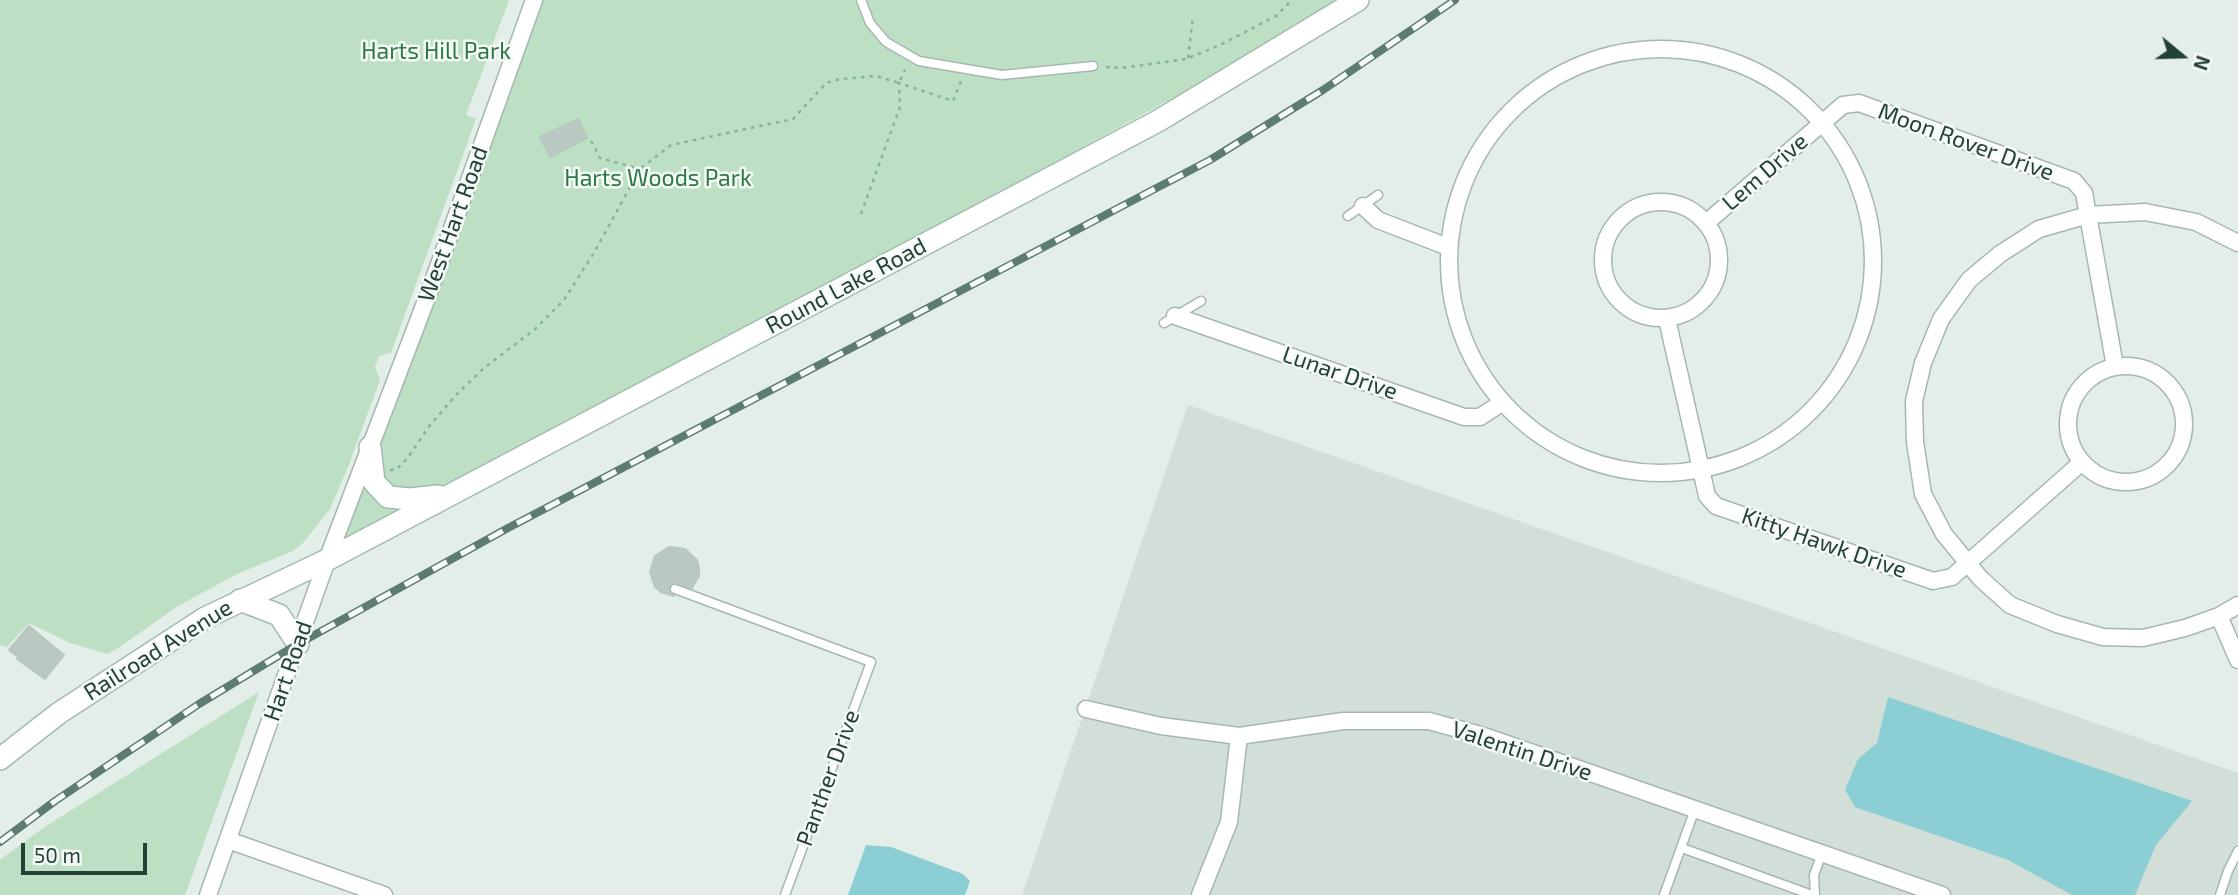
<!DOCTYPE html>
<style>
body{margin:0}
#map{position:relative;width:2238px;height:895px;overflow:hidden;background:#e4eee9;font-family:"Exo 2",sans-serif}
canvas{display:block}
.north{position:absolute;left:2147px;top:21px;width:70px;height:70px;-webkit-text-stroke:5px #f5faf7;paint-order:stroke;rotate:109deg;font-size:19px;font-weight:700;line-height:28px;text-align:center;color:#234136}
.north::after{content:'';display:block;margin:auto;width:24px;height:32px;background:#234136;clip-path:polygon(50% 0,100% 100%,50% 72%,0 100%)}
.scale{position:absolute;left:21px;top:843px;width:126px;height:32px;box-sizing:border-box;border:4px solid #234136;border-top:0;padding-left:9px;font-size:21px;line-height:24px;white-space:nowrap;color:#234136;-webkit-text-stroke:5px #f5faf7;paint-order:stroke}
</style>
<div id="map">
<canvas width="2238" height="895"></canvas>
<div class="north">N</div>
<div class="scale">50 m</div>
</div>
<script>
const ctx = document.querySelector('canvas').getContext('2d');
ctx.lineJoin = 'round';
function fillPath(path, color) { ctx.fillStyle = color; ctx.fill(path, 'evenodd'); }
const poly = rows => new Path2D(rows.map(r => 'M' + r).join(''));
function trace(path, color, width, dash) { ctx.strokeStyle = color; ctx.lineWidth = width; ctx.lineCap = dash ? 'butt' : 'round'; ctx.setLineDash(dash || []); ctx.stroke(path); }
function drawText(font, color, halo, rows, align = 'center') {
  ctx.font = font + ' "Exo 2",sans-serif'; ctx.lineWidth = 5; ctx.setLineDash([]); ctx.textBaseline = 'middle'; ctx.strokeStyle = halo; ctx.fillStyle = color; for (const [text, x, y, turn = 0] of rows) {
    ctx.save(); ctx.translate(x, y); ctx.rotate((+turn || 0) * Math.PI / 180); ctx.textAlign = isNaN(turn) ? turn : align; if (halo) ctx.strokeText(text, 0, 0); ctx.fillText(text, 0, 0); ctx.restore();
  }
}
fillPath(poly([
 [1188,405,2238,773,2238,895,1022,895]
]), '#d2ded8');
fillPath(poly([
 [0,0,509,0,466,115,476,119,391,353,379,356,375,367,380,380,348,467,330,509,303,543,293,551,237,574,178,606,120,647,107,654,70,643,29,623,7,647,0,645],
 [532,0,1352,0,327,560],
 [259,692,185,895,0,895,0,860,43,828]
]), '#bde0c4');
fillPath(poly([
 [1888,697,2192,801,2156,845,2135,895,2072,895,2008,860,1855,807,1845,790,1858,759,1877,743],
 [866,845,891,847,963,874,970,881,965,895,848,895]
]), '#8bced4');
const building = poly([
 [578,119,587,138,550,157,540,137,578,119],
 [669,547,685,549,697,560,699,568,699,576,692,588,677,583,670,584,669,591,674,596,661,592,655,587,650,572,655,556,669,547],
 [29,626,64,655,45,679,17,659,18,657,9,650,29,626]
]);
fillPath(building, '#b9c9c2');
trace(building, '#b6c8bf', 2);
const service = poly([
 [861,0,870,23,886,42,919,61,1002,75,1093,66],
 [1348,216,1378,195],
 [1164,323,1201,301],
 [675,589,871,662,785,895],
 [1682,848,1812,895],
 [1664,895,1695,809],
 [1815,895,1814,875,1822,853],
 [2220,895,2228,871,2238,851]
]);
const minor = poly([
 '1449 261a212 212 0 1 1 424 0a212 212 0 1 1-424 0Z',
 '1603 260a58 58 0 1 1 116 0a58 58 0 1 1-116 0Z',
 [1363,206,1378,220,1448,247],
 [1706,223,1843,105,1859,103,2074,181,2084,193,2115,366],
 [2238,243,2196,222,2145,212,2088,215,2039,229,2000,254,1969,280,1941,319,1923,363,1914,401,1915,442,1923,494,1944,534,1980,578,2010,605,2057,624,2103,637,2143,638,2185,628,2219,616,2238,605],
 [1175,316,1464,417,1480,417,1503,402],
 [1667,319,1707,496,1716,506,1933,581,1952,577,2082,462],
 '2068 424a58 58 0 1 1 116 0a58 58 0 1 1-116 0Z',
 [2219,616,2238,660],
 [1086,709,1161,726,1239,736,1343,721,1429,721,1484,736,1942,895],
 [228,840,384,895],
 [208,895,327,560,428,295,534,0],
 [1200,895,1229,822,1239,736]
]);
const secondary = poly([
 [370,447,374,482,388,497,410,499,438,496],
 [240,600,279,615,298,644],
 [0,759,59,713,205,618,327,560,1158,121,1358,0]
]);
trace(service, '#a6b7b0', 11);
trace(minor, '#a6b7b0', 19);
trace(secondary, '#a2bab0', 24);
trace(poly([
 [1188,58,1193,17],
 [1106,67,1121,68,1186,59,1220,45,1276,16,1292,0],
 [591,141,600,158,640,169],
 [861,214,900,107,899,83,953,101,961,81],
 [390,470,397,469,407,459,430,425,456,395,484,368,534,330,564,300,595,251,640,169,671,145,793,119,826,83,840,79,876,76,899,83,905,70]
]), '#84b3a0', 2.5, [3.5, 5]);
trace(service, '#fff', 8);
trace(minor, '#fff', 16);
trace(secondary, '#fff', 21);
const rail = poly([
 [0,842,55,801,199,704,298,644,508,528,1210,160,1323,90,1455,0]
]);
trace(rail, '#5d7c71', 8);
trace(rail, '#f5faf7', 5, [16]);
drawText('23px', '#2b7944', '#f5faf7', [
 ["Harts Hill Park",436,51],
 ["Harts Woods Park",658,178]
]);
drawText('23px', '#234136', '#f5faf7', [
 ["Moon Rover Drive",1966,142,20],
 ["Lem Drive",1765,172,-41],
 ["West Hart Road",453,224,-70],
 ["Round Lake Road",846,286,-28],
 ["Lunar Drive",1340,373,19],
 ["Kitty Hawk Drive",1824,543,19],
 ["Railroad Avenue",158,650,-32],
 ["Hart Road",288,671,-71],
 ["Valentin Drive",1522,751,18],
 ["Panther Drive",828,778,-70]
]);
</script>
